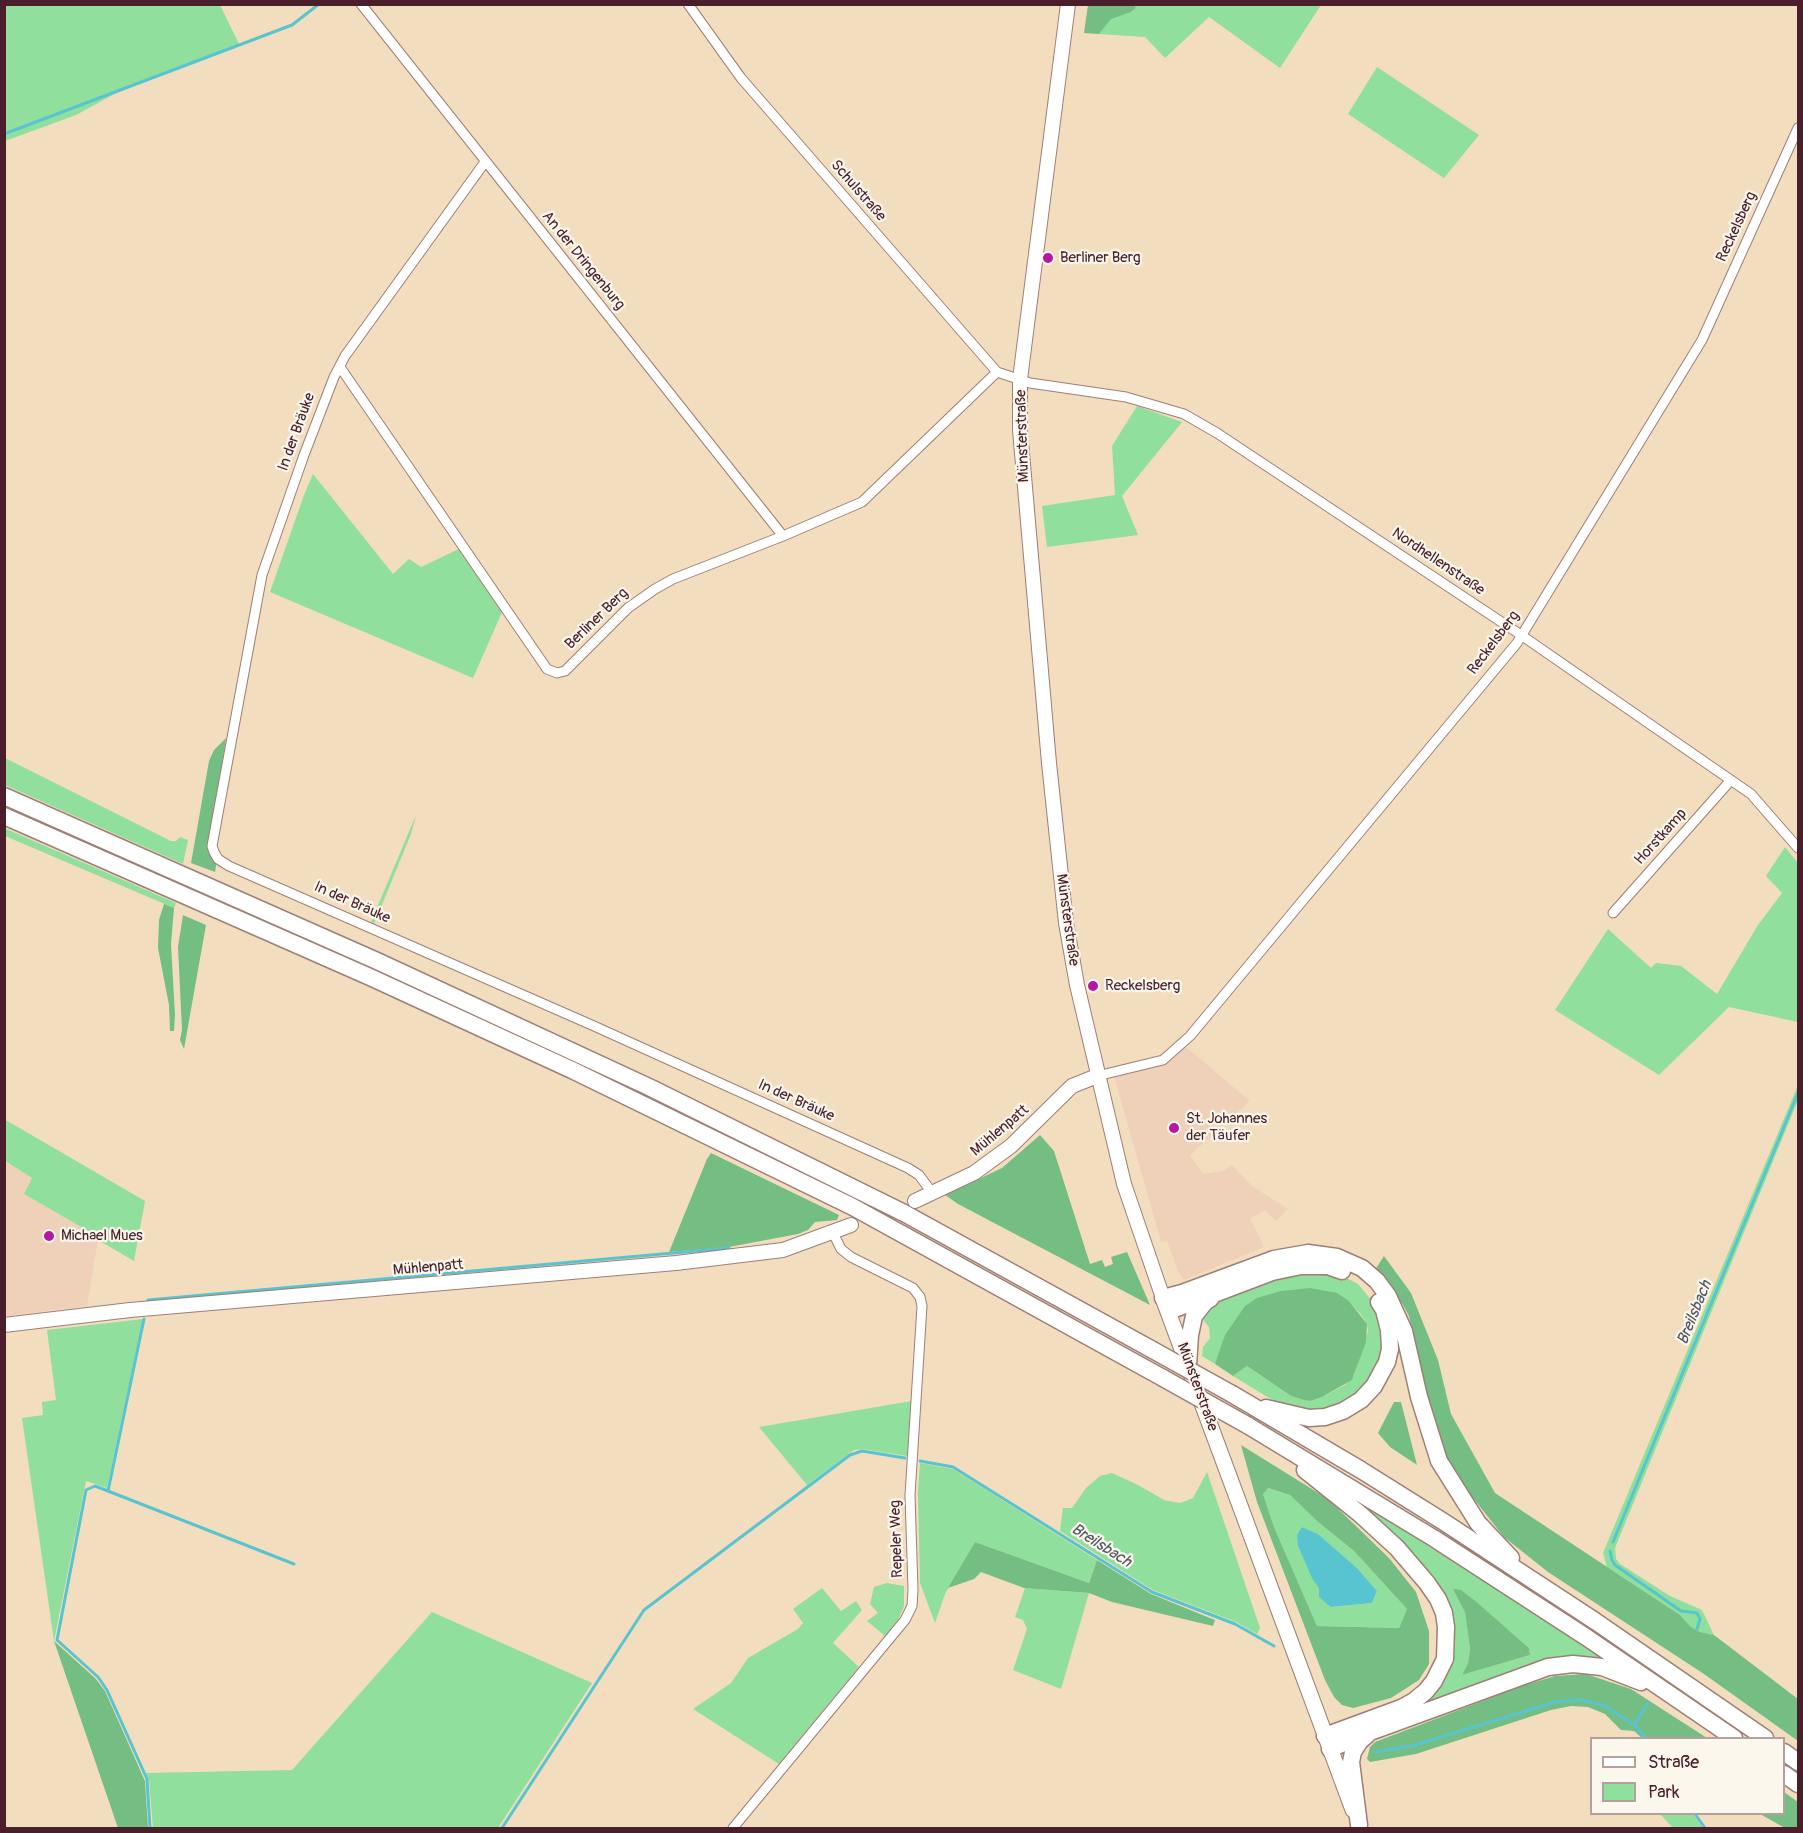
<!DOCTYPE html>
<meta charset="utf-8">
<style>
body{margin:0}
#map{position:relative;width:1803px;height:1833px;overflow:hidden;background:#f3ddbf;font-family:Pangolin,sans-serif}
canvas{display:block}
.frame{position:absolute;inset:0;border:6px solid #4a1f2b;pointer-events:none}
.legend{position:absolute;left:1590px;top:1737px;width:195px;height:78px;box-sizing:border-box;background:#fbf7ec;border:2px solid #b4a19f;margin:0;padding:8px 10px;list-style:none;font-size:18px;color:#4a1f2b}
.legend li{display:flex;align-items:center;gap:12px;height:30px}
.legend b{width:30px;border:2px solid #b4a19f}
</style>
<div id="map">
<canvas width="1803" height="1833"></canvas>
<div class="frame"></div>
<ul class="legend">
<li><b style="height:8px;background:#fff"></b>Straße</li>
<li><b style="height:16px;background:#90df9d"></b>Park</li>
</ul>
</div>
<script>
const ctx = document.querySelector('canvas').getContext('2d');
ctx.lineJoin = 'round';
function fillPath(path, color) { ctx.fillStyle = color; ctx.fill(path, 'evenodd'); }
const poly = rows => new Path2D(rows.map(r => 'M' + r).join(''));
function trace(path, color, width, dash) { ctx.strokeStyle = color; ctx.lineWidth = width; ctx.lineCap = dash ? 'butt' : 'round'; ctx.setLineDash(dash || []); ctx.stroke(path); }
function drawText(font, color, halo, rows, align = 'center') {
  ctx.font = font + ' Pangolin,sans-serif'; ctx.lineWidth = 4.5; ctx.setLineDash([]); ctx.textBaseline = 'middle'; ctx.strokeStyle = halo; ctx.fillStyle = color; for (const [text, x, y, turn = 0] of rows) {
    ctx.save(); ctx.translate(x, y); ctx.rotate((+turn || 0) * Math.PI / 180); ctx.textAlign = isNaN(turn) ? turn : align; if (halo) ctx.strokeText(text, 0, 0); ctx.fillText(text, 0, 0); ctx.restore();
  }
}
fillPath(poly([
 [1185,1046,1250,1101,1190,1155,1203,1174,1223,1171,1232,1165,1252,1186,1288,1209,1276,1221,1265,1211,1250,1218,1264,1247,1184,1280,1179,1273,1167,1241,1161,1242,1114,1076,1164,1065],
 [4,1161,32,1178,24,1194,90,1232,98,1240,87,1306,5,1316]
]), '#efd1ba');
fillPath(poly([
 [5,4,220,5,239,44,120,91,76,115,5,141],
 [1134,5,1321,5,1280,68,1209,17,1165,58,1145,37,1099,34,1111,18,1131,12,1136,8],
 [1377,67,1479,135,1444,178,1348,114],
 [1137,406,1182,422,1122,496,1138,535,1047,547,1042,506,1115,495,1112,446],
 [313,474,393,574,409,559,421,567,461,548,503,610,473,678,270,592,304,495],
 [5,758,171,841,176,841,180,837,188,840,183,864,5,785],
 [416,815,411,834,374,924,371,922],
 [4,828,176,903,174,908,5,836],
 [1785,847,1798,863,1798,1022,1729,1007,1659,1075,1555,1010,1608,929,1651,968,1656,963,1681,966,1717,994,1758,925,1782,893,1766,876],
 [1798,1085,1798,1100,1615,1548,1616,1559,1620,1564,1670,1596,1702,1610,1714,1635,1700,1632,1691,1627,1680,1615,1607,1567,1603,1553],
 [4,1119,145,1201,134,1261,98,1240,90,1232,24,1194,32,1178,5,1161],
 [1289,1273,1337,1273,1358,1284,1377,1307,1386,1336,1379,1371,1349,1402,1320,1411,1292,1408,1274,1401,1233,1376,1247,1366,1291,1396,1310,1401,1322,1397,1345,1385,1354,1376,1368,1331,1367,1324,1362,1316,1349,1301,1215,1364,1202,1356,1203,1347,1210,1338,1209,1327,1200,1316,1205,1308,1224,1297],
 [143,1319,107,1488,86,1481,54,1641,22,1418,43,1415,42,1402,56,1400,47,1330],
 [912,1401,908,1456,862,1449,854,1450,807,1485,759,1427],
 [920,1463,953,1469,1097,1560,1089,1583,975,1542,945,1594,935,1623,920,1583,918,1493],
 [1207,1472,1260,1628,1257,1634,1236,1622,1153,1590,1060,1531,1063,1508,1072,1508,1086,1488,1100,1476,1112,1473,1138,1485,1164,1500,1180,1503,1193,1498],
 [1267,1488,1290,1495,1318,1522,1354,1551,1407,1609,1399,1628,1317,1626,1274,1527,1263,1494],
 [1302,1527,1318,1534,1357,1568,1377,1591,1372,1603,1331,1607,1320,1589,1298,1546],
 [1365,1506,1497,1589,1607,1662,1589,1659,1412,1712,1420,1704,1453,1629],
 [1479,1604,1529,1648,1530,1655,1462,1675,1468,1663,1470,1649,1465,1612],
 [887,1583,904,1586,904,1606,898,1620,885,1636,867,1621,878,1613,870,1604,874,1587],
 [822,1588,841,1611,856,1601,862,1610,833,1643,859,1667,779,1764,693,1709,731,1683,748,1658,798,1629,803,1623,793,1609],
 [1025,1588,1089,1593,1061,1689,1013,1670,1027,1629,1023,1620,1015,1617],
 [432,1612,592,1683,498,1828,153,1828,149,1780,146,1773,292,1770],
 [1660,1814,1693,1814,1703,1828,1673,1828]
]), '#90df9d');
fillPath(poly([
 [1088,5,1134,5,1136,8,1131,12,1111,19,1099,34,1084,33],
 [226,738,211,838,217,860,215,872,191,863,209,761,214,750],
 [164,904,174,908,171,944,175,1015,174,1031,170,1031,169,1005,158,948,159,920],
 [183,915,206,925,184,1049,180,1040,182,1030,178,947],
 [1040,1135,1054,1151,1090,1264,1102,1260,1105,1267,1113,1264,1111,1257,1127,1252,1150,1305,958,1204,945,1195,1002,1168],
 [711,1153,839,1215,837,1220,815,1222,808,1230,798,1234,729,1247,669,1252,707,1159],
 [1384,1256,1411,1293,1438,1360,1451,1414,1495,1493,1680,1615,1691,1627,1700,1632,1714,1635,1798,1699,1798,1741,1704,1674,1548,1572,1504,1537,1473,1498,1449,1461,1436,1430,1409,1316,1402,1303,1375,1270],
 [1310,1288,1337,1293,1349,1301,1367,1324,1366,1342,1352,1380,1322,1397,1310,1401,1304,1400,1291,1396,1247,1366,1233,1376,1215,1364,1225,1335,1245,1306,1257,1298,1281,1291],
 [1394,1402,1401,1402,1417,1465,1390,1447,1378,1433],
 [1241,1445,1328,1499,1389,1558,1416,1592,1429,1631,1429,1664,1419,1680,1391,1698,1353,1708,1342,1705,1334,1697,1325,1680,1257,1502],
 [1268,1488,1290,1495,1318,1522,1354,1551,1407,1609,1399,1628,1317,1626,1274,1527,1263,1494],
 [975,1542,1089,1583,1097,1560,1151,1594,1215,1620,1213,1626,1112,1602,1089,1593,1024,1588,981,1572,974,1579,948,1588],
 [1453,1589,1461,1590,1479,1604,1529,1648,1530,1655,1462,1675,1468,1663,1470,1649,1465,1612],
 [54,1641,96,1679,105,1691,145,1781,148,1828,118,1828],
 [1586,1674,1631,1689,1707,1738,1642,1738,1634,1731,1621,1730,1605,1714,1588,1707,1571,1706,1551,1710,1416,1754,1370,1762,1367,1759,1370,1747,1375,1742,1522,1686,1555,1676],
 [1784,1792,1798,1802,1798,1828,1785,1828,1760,1814,1784,1814]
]), '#74be84');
fillPath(poly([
 [1302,1527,1318,1534,1357,1568,1377,1591,1372,1603,1331,1607,1319,1597,1319,1588,1313,1580,1298,1546,1297,1535]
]), '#58c4cf');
trace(poly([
 [4,134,292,25,319,4],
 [148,1300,729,1248],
 [144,1319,108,1491,95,1486,86,1490,57,1640,98,1677,107,1690,147,1779,150,1828],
 [920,1461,953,1467,1152,1592,1235,1624,1274,1646],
 [108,1491,294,1564],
 [1613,1542,1798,1093],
 [1610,1551,1612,1560,1615,1565,1681,1611,1697,1613,1700,1619,1697,1629],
 [1634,1725,1648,1703],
 [1376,1752,1412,1746,1555,1702,1580,1700,1603,1705,1634,1725,1646,1738],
 [1695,1814,1705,1828],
 [502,1828,644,1610,850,1455,862,1451,905,1458]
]), '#58c4cf', 3);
const street = poly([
 [361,4,783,536],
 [688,4,741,78,997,372,1030,383,1126,397,1184,414,1217,433,1521,635,1751,794,1798,848],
 [485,162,345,356,334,377,304,455,262,575,212,846,214,852,218,859,229,866,594,1026,908,1168,919,1175,933,1194],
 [340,367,547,669,557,673,565,671,628,608,655,589,673,579,783,536,862,502,997,372],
 [1613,913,1731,780],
 [1097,1076,1163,1060,1190,1036,1517,643,1702,340,1798,128],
 [733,1828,905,1620,912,1606,913,1590,910,1495,922,1306,920,1297,913,1288,851,1257,841,1249,833,1233]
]);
const secondary = poly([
 [1068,4,1020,379,1020,430,1049,763,1066,923,1077,985,1124,1184,1163,1298],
 [915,1201,974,1173,1011,1146,1072,1086,1097,1076],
 [4,1325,130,1310,676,1263,783,1250,851,1225]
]);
const primary = poly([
 [1164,1301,1353,1810]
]);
const highway = poly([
 [4,796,377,961,649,1087,904,1213,1151,1349],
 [4,816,370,977,572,1070,853,1207,1163,1378],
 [1163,1298,1182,1293,1274,1259,1308,1253,1337,1257,1362,1268,1377,1281,1388,1296,1404,1331,1419,1397,1439,1461,1478,1523,1511,1558],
 [1169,1311,1272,1272,1301,1266,1328,1266,1342,1271],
 [1188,1365,1190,1335,1194,1316,1205,1302,1211,1298],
 [1232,1394,1361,1470,1444,1522,1595,1621,1765,1738],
 [1266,1408,1309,1418,1325,1417,1343,1411,1361,1400,1374,1386,1387,1362,1390,1349,1389,1330,1384,1310,1379,1302],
 [1247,1425,1435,1539,1586,1637,1734,1738],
 [1305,1470,1360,1514,1397,1548,1427,1583,1438,1599,1444,1613,1446,1627,1445,1659,1434,1681,1426,1691,1414,1701,1401,1708,1325,1736],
 [1330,1749,1370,1732,1548,1667,1573,1664,1602,1667,1641,1682],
 [1784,1752,1798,1762],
 [1784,1774,1798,1784],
 [1359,1825,1351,1762,1353,1752,1360,1741,1367,1735]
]);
trace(street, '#9e7e75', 11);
trace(secondary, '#9e7e75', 16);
trace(primary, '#9e7e75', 17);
trace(highway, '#9e7e75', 19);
trace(street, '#fff', 9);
trace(secondary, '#fff', 14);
trace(primary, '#fff', 15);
trace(highway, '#fff', 16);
const highwayBridge = poly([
 [1151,1349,1232,1394],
 [1163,1378,1247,1425]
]);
trace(highwayBridge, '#9e7e75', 19, []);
trace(highwayBridge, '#fff', 16);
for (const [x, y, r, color] of [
 [1048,258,6,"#b5179e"],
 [1093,986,6,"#b5179e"],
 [1174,1128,6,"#b5179e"],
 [49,1236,6,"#b5179e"]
]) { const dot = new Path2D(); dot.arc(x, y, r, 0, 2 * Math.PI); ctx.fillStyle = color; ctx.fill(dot); trace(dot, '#fbf7ec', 2); }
drawText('15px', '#4a1f2b', '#fbf7ec', [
 ["Schulstraße",858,191,49],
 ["Reckelsberg",1737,227,-65],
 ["An der Dringenburg",583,261,51],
 ["In der Bräuke",297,432,-70],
 ["Münsterstraße",1023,436,-92],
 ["Nordhellenstraße",1438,562,34],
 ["Berliner Berg",597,619,-44],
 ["Reckelsberg",1494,643,-53],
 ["Horstkamp",1661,837,-48],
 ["In der Bräuke",352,903,24],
 ["Münsterstraße",1067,920,82],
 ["In der Bräuke",796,1101,24],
 ["Mühlenpatt",1000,1131,-40],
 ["Mühlenpatt",428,1268,-5],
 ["Münsterstraße",1197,1387,70],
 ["Repeler Weg",897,1539,-92]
]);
drawText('15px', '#4a1f2b', '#fbf7ec', [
 ["Berliner Berg",1060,258],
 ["Reckelsberg",1105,986],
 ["St. Johannes",1186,1119],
 ["der Täufer",1186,1136],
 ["Michael Mues",61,1236]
], 'left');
drawText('italic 16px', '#4f5964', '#fbf7ec', [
 ["Breilsbach",1695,1313,-68],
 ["Breilsbach",1101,1546,32]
]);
</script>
